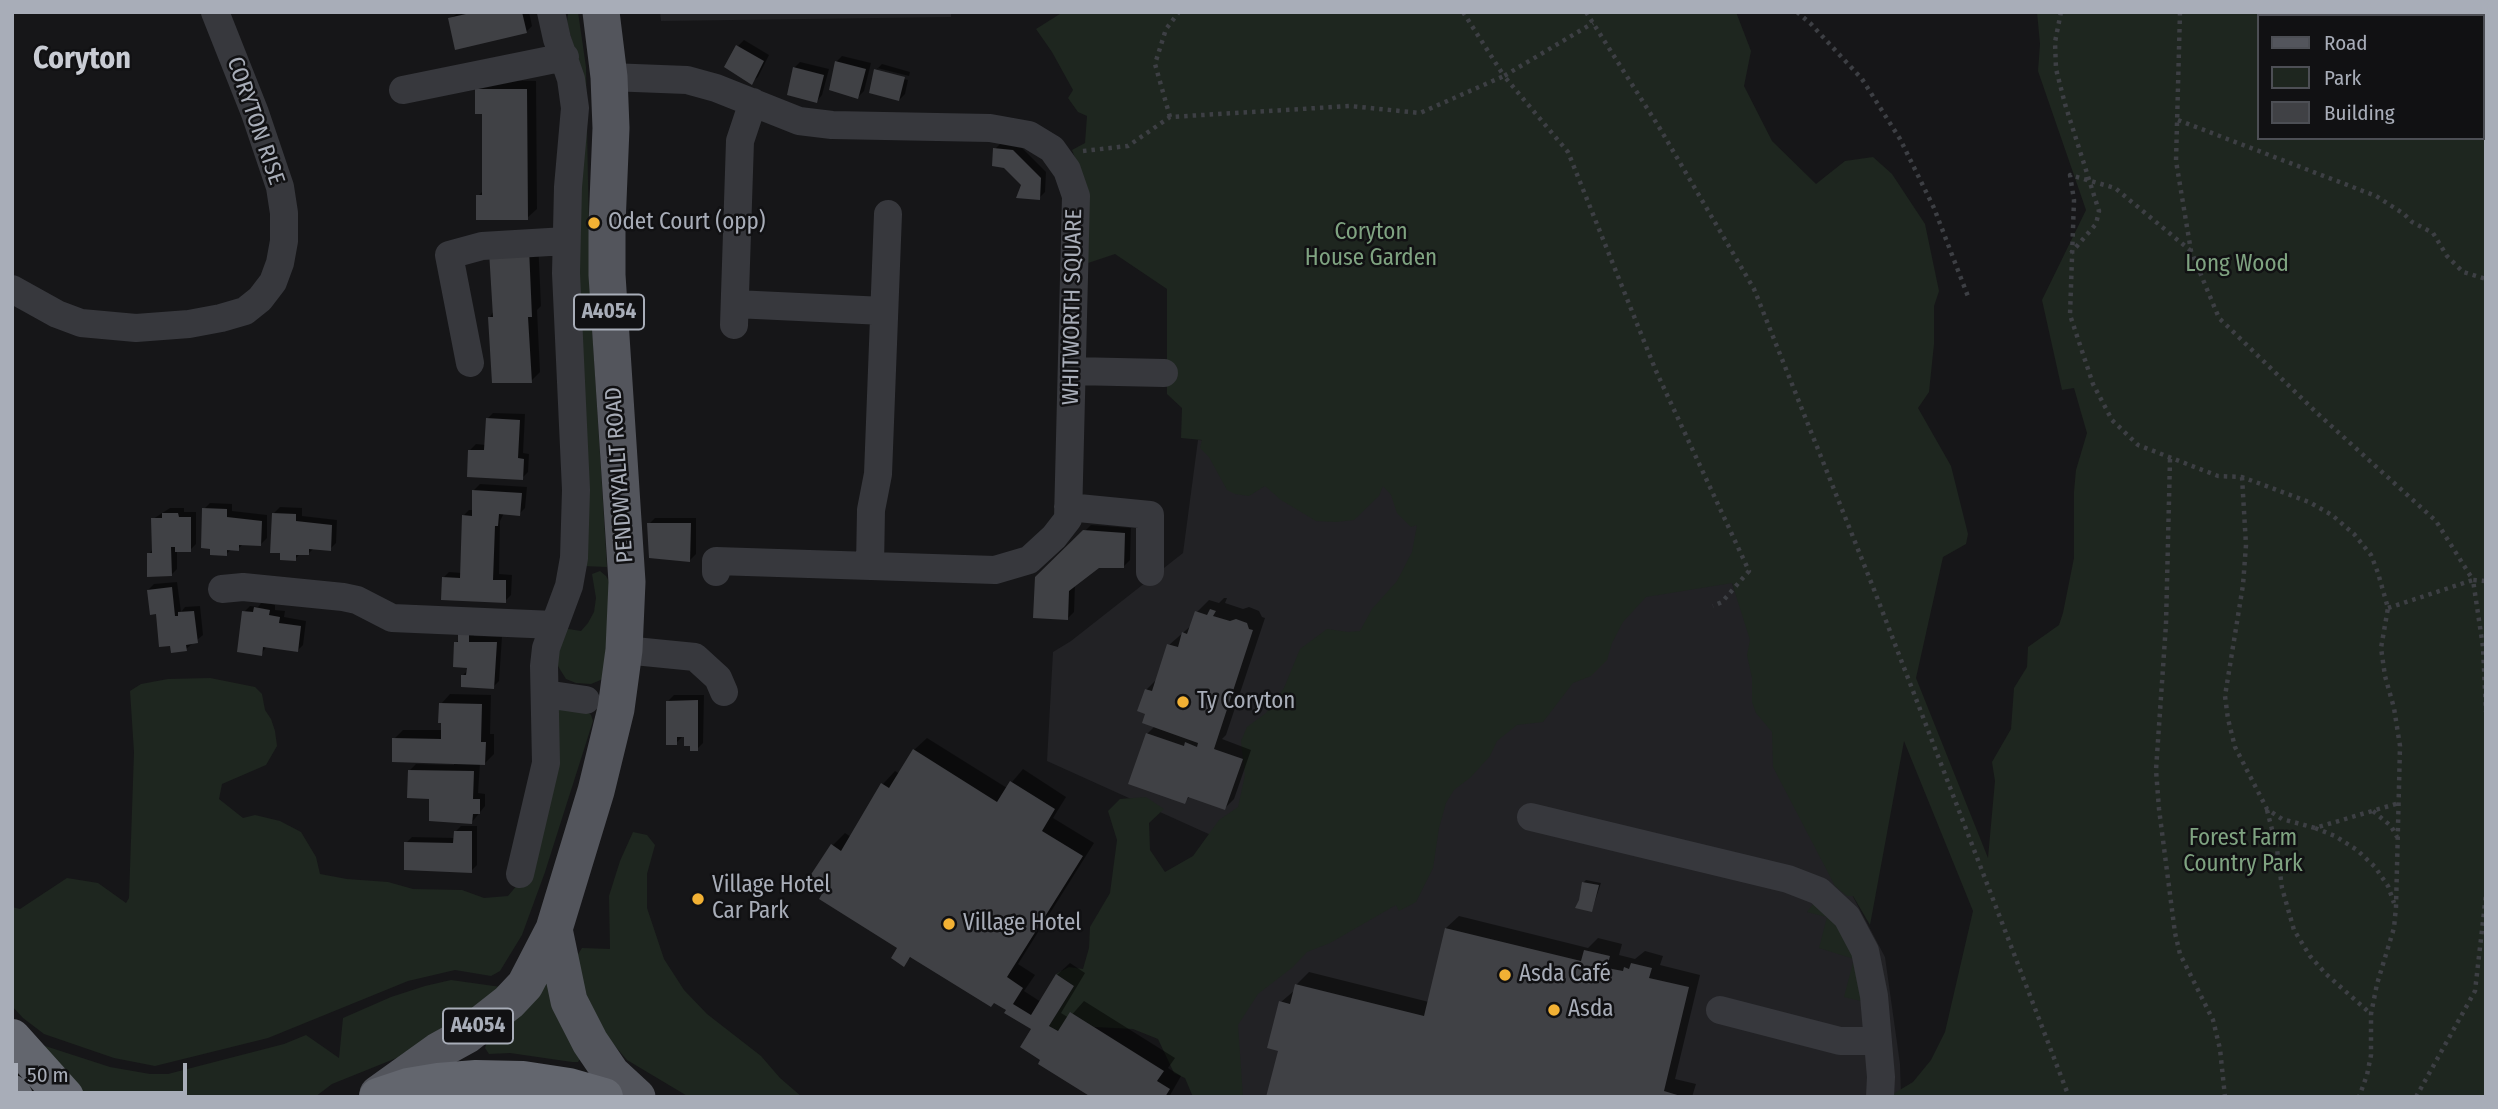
<!DOCTYPE html>
<meta charset="utf-8">
<style>
body{margin:0}
#map{position:relative;width:2498px;height:1109px;overflow:hidden;background:#161618;font-family:"Fira Sans Condensed",sans-serif}
canvas{display:block}
.frame{position:absolute;inset:0;border:14px solid #a8adb8;pointer-events:none}
.legend{position:absolute;left:2257px;top:14px;width:228px;height:126px;box-sizing:border-box;background:#111113;border:2px solid #4d4f55;margin:0;padding:9px 12px;list-style:none;font-size:21px;color:#a8adb8}
.legend li{display:flex;align-items:center;gap:14px;height:35px}
.legend b{width:35px;border:2px solid #4d4f55}
.scale{position:absolute;left:14px;top:1063px;width:173px;height:32px;box-sizing:border-box;border:4px solid #a8adb8;border-top:0;padding-left:9px;font-size:21px;line-height:24px;white-space:nowrap;color:#a8adb8;-webkit-text-stroke:5px #111113;paint-order:stroke}
</style>
<div id="map">
<canvas width="2498" height="1109"></canvas>
<div class="frame"></div>
<ul class="legend">
<li><b style="height:9px;background:#53555c"></b>Road</li>
<li><b style="height:19px;background:#1e261f"></b>Park</li>
<li><b style="height:19px;background:#404145"></b>Building</li>
</ul>
<div class="scale">50 m</div>
</div>
<script>
const ctx = document.querySelector('canvas').getContext('2d');
ctx.lineJoin = 'round';
function fillPath(path, color) { ctx.fillStyle = color; ctx.fill(path, 'evenodd'); }
const poly = rows => new Path2D(rows.map(r => 'M' + r).join(''));
function trace(path, color, width, dash) { ctx.strokeStyle = color; ctx.lineWidth = width; ctx.lineCap = dash ? 'butt' : 'round'; ctx.setLineDash(dash || []); ctx.stroke(path); }
function drawText(font, color, halo, rows, align = 'center') {
  ctx.font = font + ' "Fira Sans Condensed",sans-serif'; ctx.lineWidth = 5; ctx.setLineDash([]); ctx.textBaseline = 'middle'; ctx.strokeStyle = halo; ctx.fillStyle = color; for (const [text, x, y, turn = 0] of rows) {
    ctx.save(); ctx.translate(x, y); ctx.rotate((+turn || 0) * Math.PI / 180); ctx.textAlign = isNaN(turn) ? turn : align; if (halo) ctx.strokeText(text, 0, 0); ctx.fillText(text, 0, 0); ctx.restore();
  }
}
fillPath(poly([
 [660,12,951,12,951,17,661,21],
 [1198,440,1385,457,1457,505,1275,864,1047,761,1053,652,1071,641,1183,553],
 [1626,575,1730,578,1850,891,1885,957,1900,1064,1901,1097,1221,1097,1231,1031,1248,996,1423,813]
]), '#222225');
fillPath(poly([
 [578,12,586,67,590,294,607,567,583,566,574,257,575,52,567,22,568,14],
 [1063,12,1736,12,1751,51,1744,86,1772,141,1816,184,1845,161,1873,157,1892,174,1925,224,1939,291,1934,306,1934,344,1929,392,1918,408,1951,466,1968,534,1966,544,1943,557,1916,678,1988,858,1995,781,1992,762,2011,729,2014,688,2027,667,2028,647,2059,625,2063,613,2074,558,2074,492,2076,470,2087,433,2074,388,2062,390,2042,300,2086,210,2038,71,2040,44,2037,12,2486,12,2486,1097,1888,1097,1913,1082,1931,1060,1945,1032,1973,911,1904,741,1870,925,1853,896,1847,896,1835,886,1773,767,1772,732,1756,713,1752,702,1752,678,1747,655,1750,640,1732,583,1646,597,1623,622,1612,643,1607,660,1591,676,1573,683,1543,722,1517,725,1497,741,1490,756,1471,777,1454,790,1446,803,1439,828,1433,868,1416,902,1399,911,1396,905,1330,943,1307,952,1293,967,1258,994,1238,1025,1243,1097,1193,1097,1185,1078,1174,1073,1158,1039,1133,1029,1094,1027,1071,1013,1058,1031,1049,1026,1074,986,1056,974,1069,967,1083,969,1089,948,1090,927,1110,893,1117,840,1108,811,1120,799,1146,797,1164,809,1149,823,1150,850,1165,872,1193,856,1219,820,1238,807,1245,775,1241,741,1247,727,1266,713,1284,688,1300,649,1327,629,1348,632,1360,631,1372,609,1397,581,1412,552,1417,525,1411,527,1397,513,1391,495,1383,486,1379,496,1354,520,1336,522,1316,521,1281,500,1265,486,1249,496,1235,494,1227,490,1209,457,1200,448,1202,440,1181,438,1182,408,1167,394,1167,289,1115,254,1085,264,1085,183,1072,150,1085,143,1087,116,1078,112,1068,98,1073,90,1052,52,1036,29],
 [2258,16,2482,16,2482,138,2258,138],
 [600,571,606,576,612,587,603,679,591,684,576,683,566,679,556,663,562,628,581,631,588,623,594,612,596,598,592,574],
 [210,678,255,687,262,694,265,710,271,719,275,731,277,746,266,765,222,784,219,799,243,818,255,815,280,821,301,832,316,857,320,874,347,879,388,882,413,889,462,890,484,898,508,896,528,872,556,711,565,703,585,709,591,715,593,721,545,872,522,935,500,971,491,976,455,970,408,981,268,1038,155,1066,114,1058,44,1034,23,1018,12,1006,12,907,20,909,67,878,98,883,126,903,129,898,134,752,130,691,141,684,168,679],
 [633,832,647,835,655,845,647,874,647,908,664,959,684,990,707,1014,761,1056,780,1078,802,1097,689,1097,627,1060,597,1025,581,1000,575,959,582,948,610,949,609,896,620,861],
 [1818,903,1855,950,1861,1001,1844,997,1854,959,1819,948,1827,917,1807,912,1813,904],
 [544,970,581,1057,578,1062,572,1062,510,1053,489,1054,485,1048,487,1042],
 [451,980,501,987,502,989,409,1053,332,1084,315,1097,84,1097,39,1044,110,1067,150,1074,168,1074,284,1044,306,1035,339,1058,343,1018,391,997,425,986]
]), '#1e261f');
fillPath(poly([
 [459,12,529,12,532,26,526,32,450,19],
 [744,40,769,55,758,77,752,82,738,46],
 [842,56,871,63,864,91,858,97,836,62],
 [800,62,829,69,822,95,817,101,794,68],
 [882,64,910,72,909,76,877,68,877,72,908,80,905,94,899,100,876,70],
 [486,80,536,81,537,209,527,218,478,196,484,190,483,112,477,89],
 [1001,143,1019,145,1046,172,1045,192,1039,198,1023,184,995,149],
 [538,240,541,306,537,310,540,372,531,381,490,317],
 [493,413,525,414,523,453,529,454,528,472,522,478,470,450,476,444,486,445,487,419],
 [480,484,527,487,525,508,519,514,504,513,500,521,499,574,512,575,511,595,505,601,443,578,449,572,462,573,463,516,469,510,474,510,474,490],
 [210,503,232,504,232,511,267,515,267,538,261,544,244,543,238,549,232,549,226,554,204,509],
 [280,507,302,508,302,516,337,520,336,543,330,549,314,548,308,554,301,553,295,559,274,513],
 [170,508,184,508,184,512,196,512,196,544,190,550,177,551,177,569,171,575,149,554,153,549,153,519],
 [655,518,696,518,696,554,690,560,649,524],
 [1091,525,1131,528,1130,560,1124,566,1098,566,1075,585,1074,612,1068,618,1037,578],
 [177,582,181,612,185,607,200,606,203,635,186,649,157,613,148,590,154,584],
 [1224,598,1227,598,1225,603,1243,609,1249,607,1259,611,1262,617,1265,618,1226,735,1222,739,1251,750,1234,799,1225,808,1190,796,1185,802,1147,734,1155,726,1146,690,1158,678,1169,645,1193,624,1197,612,1209,600,1219,603],
 [262,602,275,605,275,610,285,611,284,617,306,621,303,645,297,651,267,646,261,654,244,612,250,606,258,607],
 [474,629,474,636,502,637,499,681,493,687,463,675,468,670,455,643],
 [450,694,491,695,490,734,494,734,494,754,485,763,480,763,478,793,485,794,485,806,472,822,431,797,410,770,416,764,454,765,454,762,394,739,403,730,443,730,441,704],
 [674,695,704,695,703,743,697,749,685,734,676,743,668,701],
 [927,738,1007,788,1023,769,1066,797,1053,818,1094,843,1018,964,1035,975,1024,991,1041,1002,1057,975,1070,963,1085,973,1061,1013,1069,1018,1084,1001,1175,1058,1168,1068,1181,1076,1169,1097,1094,1097,1043,1059,1033,1029,1008,1009,912,956,904,964,899,948,829,887,812,876,833,845,845,833,851,837,883,784,895,771,900,774,914,750],
 [461,826,477,826,477,865,471,871,406,843,412,837,455,838,455,832],
 [1586,880,1601,883,1592,910,1583,883],
 [1459,916,1588,948,1598,938,1622,944,1619,955,1635,959,1645,951,1663,956,1660,965,1700,975,1675,1079,1696,1084,1692,1097,1268,1097,1280,1050,1281,1002,1295,990,1296,985,1309,972,1429,1002,1446,928]
]), '#0007');
trace(poly([
 [2411,12,2415,16],
 [2482,80,2486,83]
]), '#2c353c', 24);
fillPath(poly([
 [475,12,522,12,527,33,455,50,448,18],
 [736,45,764,61,752,85,724,67],
 [835,61,866,69,858,99,829,90],
 [793,67,824,75,817,103,787,95],
 [874,69,905,77,899,101,869,93],
 [475,89,527,89,528,220,476,220,476,195,482,195,482,114,475,114],
 [993,148,1013,150,1041,178,1040,200,1016,198,1021,185,1004,168,992,166],
 [529,248,532,317,528,317,532,383,492,383,488,317,493,317,489,251],
 [486,418,520,420,518,458,524,459,523,480,467,477,468,450,484,450],
 [472,490,522,493,520,516,499,514,498,526,495,526,493,580,506,580,506,603,441,600,442,577,460,578,462,515,472,516],
 [202,508,227,509,227,517,262,521,261,546,239,545,239,551,227,550,227,556,210,555,210,549,201,548],
 [162,513,178,513,179,517,191,517,191,552,175,552,175,547,171,547,172,576,147,577,147,553,152,553,151,518,162,518],
 [272,513,296,514,296,521,332,525,331,551,309,549,309,555,296,555,296,561,280,560,280,553,270,553],
 [647,523,691,523,690,562,649,558],
 [1083,530,1125,533,1124,568,1099,568,1069,591,1068,620,1033,618,1035,577],
 [172,587,175,616,178,616,178,612,194,611,198,643,186,645,187,651,171,653,170,646,159,647,156,614,150,615,147,590],
 [254,607,270,610,269,615,280,617,279,623,301,626,298,652,263,647,262,656,237,652,242,611,253,612],
 [1210,609,1216,611,1213,616,1230,621,1236,619,1247,623,1249,629,1253,630,1214,749,1243,759,1225,810,1188,797,1185,804,1128,784,1146,733,1184,746,1185,742,1197,747,1198,743,1142,723,1145,714,1137,711,1145,689,1152,691,1167,644,1178,647,1182,632,1187,634,1195,611,1207,615],
 [458,633,469,634,469,642,497,642,494,689,461,687,461,675,466,675,467,668,453,667,454,642,458,642],
 [698,700,698,751,690,751,690,746,684,746,684,737,677,737,677,745,666,745,666,701],
 [439,703,482,704,481,742,486,742,485,765,392,762,392,738,441,739,441,723,438,723],
 [913,749,997,802,1010,781,1055,809,1042,831,1083,856,1007,977,1023,988,1013,1004,1031,1015,1056,974,1074,986,1049,1026,1058,1031,1070,1012,1164,1071,1157,1081,1170,1089,1165,1097,1091,1097,1038,1064,1040,1060,1020,1047,1031,1029,1004,1013,1006,1010,994,1003,991,1007,910,957,904,967,891,958,897,948,819,899,826,887,810,876,831,844,841,851,881,783,889,788],
 [408,770,474,771,473,799,480,799,480,814,473,814,472,824,429,821,429,799,407,798],
 [454,831,472,831,472,873,404,870,404,842,453,843],
 [1582,882,1599,885,1592,912,1575,908,1579,900],
 [1445,928,1581,961,1584,950,1610,956,1607,968,1623,971,1624,967,1629,969,1631,963,1652,968,1649,978,1689,987,1664,1091,1684,1097,1266,1097,1278,1051,1267,1048,1279,1001,1290,1004,1295,984,1424,1016]
]), '#404145');
trace(poly([
 [1463,12,1504,76,1593,23],
 [1586,12,1659,127,1754,289,1873,587,2069,1097],
 [1797,12,1811,24,1862,79,1900,139,1934,208,1969,299],
 [2061,12,2055,42,2056,69,2065,104,2099,211,2096,224,2071,253],
 [2180,12,2176,161,2191,251,2219,318,2317,413,2436,521,2473,580,2486,581],
 [2467,12,2471,16],
 [2482,26,2486,30],
 [1170,117,1155,64,1166,29,1179,12],
 [2178,120,2376,196,2404,214,2412,222,2433,233,2447,256,2463,272,2486,279],
 [1083,151,1128,146,1170,117,1350,106,1420,113,1504,76,1568,152,1656,371,1749,571,1722,602,1713,606],
 [2191,251,2115,188,2070,175,2074,200,2070,315,2093,384,2112,420,2138,445,2218,476,2242,477,2309,502,2332,515,2354,534,2371,555,2378,573,2388,608,2381,648,2385,676,2394,708,2400,746,2396,907,2394,928,2377,984,2371,1014,2371,1055,2367,1075,2359,1097],
 [2170,459,2166,624,2156,770,2159,809,2175,933,2180,954,2213,1020,2220,1049,2225,1097],
 [2242,477,2246,545,2243,585,2225,696,2228,719,2235,747,2267,809,2282,819,2315,828,2399,803],
 [2388,608,2473,580,2483,647,2486,712],
 [2267,810,2277,849,2282,888,2294,930,2310,956,2326,974,2371,1014],
 [2373,811,2391,826,2397,837],
 [2315,828,2335,836,2357,850,2375,867,2388,886,2394,903],
 [2416,1097,2475,991,2486,895]
]), '#3d3f44', 4.5, [3.5, 5]);
trace(poly([
 [609,77,687,80,716,88,799,121,832,125,990,128,1029,135,1052,149,1067,170,1076,196,1068,519,1054,537,1029,560,995,570,716,561,716,572],
 [403,90,565,57],
 [12,289,57,314,81,323,136,328,189,324,221,318,245,311,260,299,273,282,280,263,284,241,284,213,280,187,255,113,215,12],
 [735,304,884,311],
 [734,325,740,141,753,102],
 [470,363,449,255,482,246,566,241],
 [1072,371,1164,373],
 [1068,507,1150,515,1150,572],
 [870,566,871,510,878,474,888,214],
 [222,589,243,587,343,597,357,600,392,618,554,625],
 [624,650,695,657,718,678,724,692],
 [545,694,586,700],
 [1531,817,1788,879,1819,891,1847,917,1865,951,1874,996,1881,1077,1880,1097],
 [520,874,546,763,544,666,546,648,569,586,574,558,576,490,566,273,568,187,575,108,571,79,557,39,551,12],
 [1720,1010,1840,1041,1878,1041]
]), '#37383d', 28);
trace(poly([
 [554,929,569,1001,590,1042,611,1073,637,1097],
 [378,1094,438,1051,467,1035,509,1002,525,985,554,929,596,791,616,709,624,650,627,582,607,275,607,225,611,128,609,77,601,12]
]), '#53555c', 37);
trace(poly([
 [12,1038,65,1097],
 [12,1094,14,1097],
 [378,1097,408,1087,438,1082,476,1079,523,1080,569,1087,604,1097]
]), '#63666e', 38);
for (const [x, y, r, color] of [
 [594,223,7,"#f2b134"],
 [1183,702,7,"#f2b134"],
 [698,899,7,"#f2b134"],
 [949,924,7,"#f2b134"],
 [1505,975,7,"#f2b134"],
 [1554,1010,7,"#f2b134"]
]) { const dot = new Path2D(); dot.arc(x, y, r, 0, 2 * Math.PI); ctx.fillStyle = color; ctx.fill(dot); trace(dot, '#111113', 2.5); }
for (const [x, y, w] of [
 [609,312,70],
 [478,1026,70]
]) { const box = new Path2D(); box.roundRect(x - w / 2, y - 17.5, w, 35, 5); ctx.fillStyle = '#111113'; ctx.fill(box); trace(box, '#a8adb8', 2); }
drawText('bold 21px', '#a8adb8', null, [
 ["A4054",609,312],
 ["A4054",478,1026]
]);
drawText('23px', '#a8adb8', '#111113', [
 ["CORYTON RISE",255,121,71],
 ["WHITWORTH SQUARE",1073,307,-89],
 ["PENDWYALLT ROAD",620,475,-94]
]);
drawText('23px', '#a8adb8', '#111113', [
 ["Odet Court (opp)",608,223],
 ["Ty Coryton",1197,702],
 ["Village Hotel",712,886],
 ["Car Park",712,912],
 ["Village Hotel",963,924],
 ["Asda Café",1519,975],
 ["Asda",1568,1010]
], 'left');
drawText('23px', '#7fa381', '#111113', [
 ["Coryton",1371,233],
 ["House Garden",1371,259],
 ["Long Wood",2237,265],
 ["Forest Farm",2243,839],
 ["Country Park",2243,865]
]);
drawText('bold 30px', '#c9ccd4', '#111113', [
 ["Coryton",82,60]
]);
</script>
